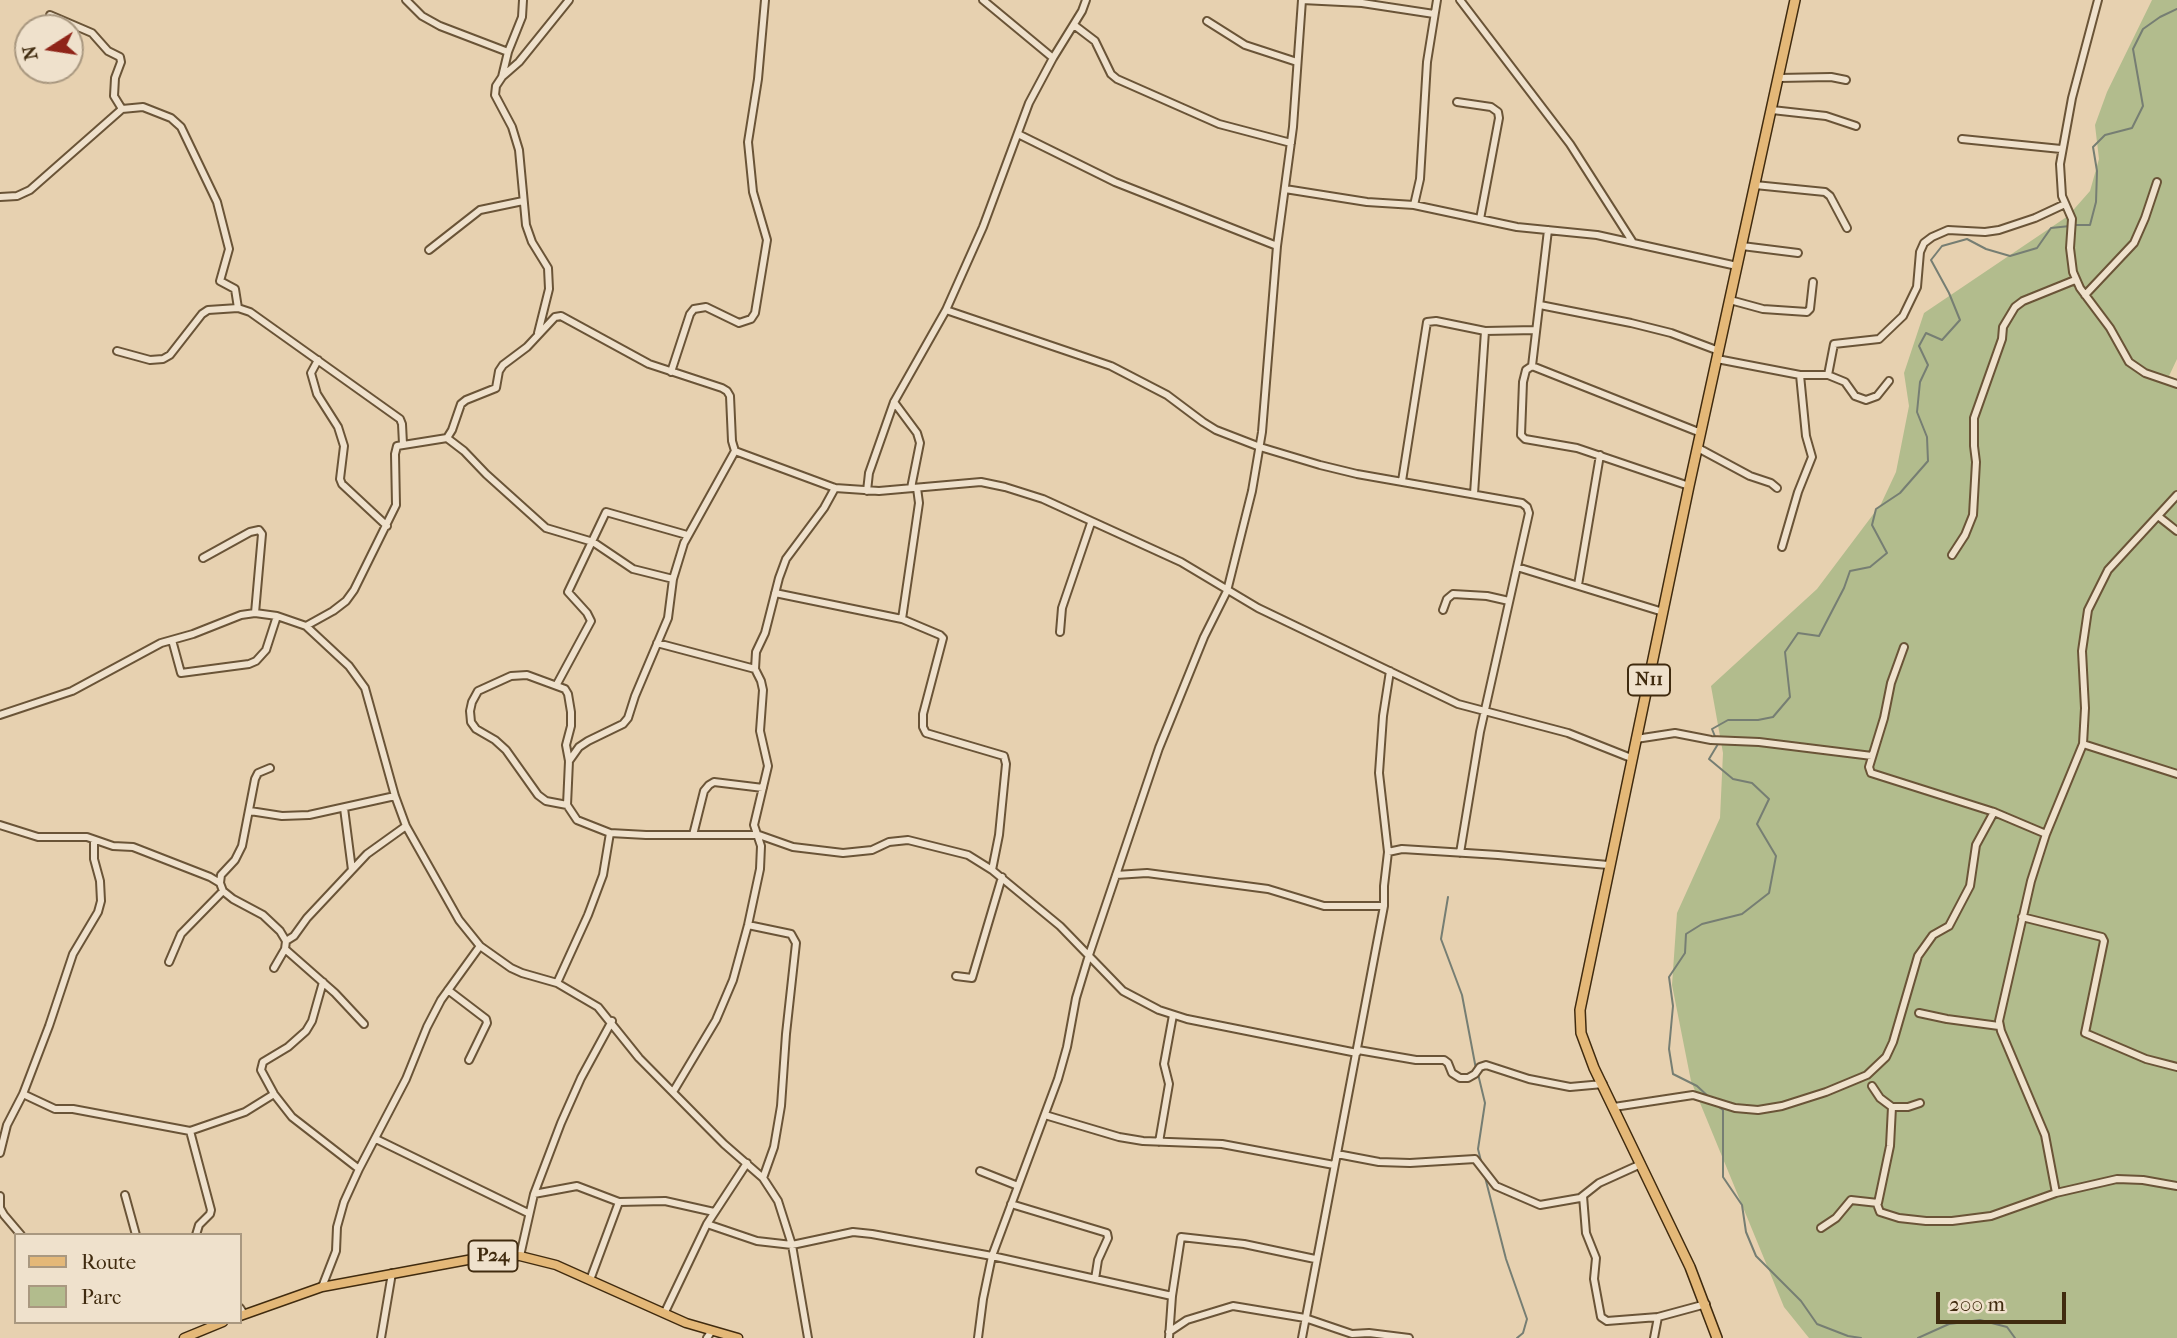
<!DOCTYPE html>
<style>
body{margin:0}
#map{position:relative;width:2177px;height:1338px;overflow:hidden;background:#e7d1b0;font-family:"IM FELL French Canon",serif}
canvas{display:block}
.legend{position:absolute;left:14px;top:1233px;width:228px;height:91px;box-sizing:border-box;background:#efe1cc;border:2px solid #a99880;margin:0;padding:9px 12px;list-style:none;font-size:21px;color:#402b0f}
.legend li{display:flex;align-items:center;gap:14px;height:35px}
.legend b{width:35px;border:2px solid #a99880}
.north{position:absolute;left:14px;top:14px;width:70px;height:70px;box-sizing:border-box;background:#efe1cc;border:2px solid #a99880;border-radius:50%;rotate:258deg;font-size:19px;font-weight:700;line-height:28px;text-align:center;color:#402b0f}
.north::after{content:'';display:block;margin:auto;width:24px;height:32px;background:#8f2418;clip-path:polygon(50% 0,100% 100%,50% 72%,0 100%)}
.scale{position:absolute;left:1936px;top:1292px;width:130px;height:32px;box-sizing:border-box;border:4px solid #402b0f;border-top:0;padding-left:9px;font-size:21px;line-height:24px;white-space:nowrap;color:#402b0f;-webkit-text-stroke:5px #efe1cc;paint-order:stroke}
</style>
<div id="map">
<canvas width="2177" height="1338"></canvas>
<ul class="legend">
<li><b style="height:9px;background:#e4b878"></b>Route</li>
<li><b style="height:19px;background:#b2bc8d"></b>Parc</li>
</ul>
<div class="north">N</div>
<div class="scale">200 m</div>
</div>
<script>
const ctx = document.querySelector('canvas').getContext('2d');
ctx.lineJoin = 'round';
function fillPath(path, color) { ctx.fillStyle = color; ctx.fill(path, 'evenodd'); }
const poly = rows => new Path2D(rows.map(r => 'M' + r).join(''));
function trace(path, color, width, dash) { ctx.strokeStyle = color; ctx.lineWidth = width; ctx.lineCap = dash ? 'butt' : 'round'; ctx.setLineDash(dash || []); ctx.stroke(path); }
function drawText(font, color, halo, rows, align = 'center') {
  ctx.font = font + ' "IM FELL French Canon",serif'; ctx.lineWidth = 5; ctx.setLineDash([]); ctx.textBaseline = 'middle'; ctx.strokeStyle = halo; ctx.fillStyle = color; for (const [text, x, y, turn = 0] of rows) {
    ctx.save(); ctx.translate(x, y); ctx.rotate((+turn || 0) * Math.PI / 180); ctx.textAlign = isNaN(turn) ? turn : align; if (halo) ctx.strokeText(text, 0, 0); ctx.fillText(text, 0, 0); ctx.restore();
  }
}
fillPath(poly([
 [2152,0,2177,0,2177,359,2169,376,2177,379,2177,1338,1809,1338,1784,1307,1691,1081,1672,985,1677,913,1720,818,1723,753,1711,686,1817,589,1881,504,1896,472,1909,406,1904,373,1924,313,2068,216,2090,191,2099,159,2095,125,2107,92]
]), '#b2bc8d');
trace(poly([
 [2076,225,2090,225,2096,202,2097,171,2093,147,2105,135,2132,128,2143,106,2133,49,2143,29,2160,17,2177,9],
 [1716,739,1712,729,1728,720,1758,720,1773,717,1790,697,1785,652,1798,633,1819,636,1844,588,1850,571,1870,567,1887,553,1872,525,1876,509,1900,493,1928,461,1927,437,1917,412,1920,382,1928,365,1919,346,1926,333,1942,340,1960,320,1949,293,1931,260,1942,246,1967,239,1986,249,2010,256,2037,248,2051,228,2070,226],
 [1448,897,1441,939,1462,995,1476,1069],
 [1478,1074,1485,1103,1478,1149,1481,1161],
 [1710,1098,1697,1086,1673,1074,1669,1049,1673,1006,1669,977,1685,953,1686,934,1702,924,1742,914,1769,893,1776,856,1757,824,1769,799,1752,783,1733,779,1709,759,1718,744],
 [1719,1107,1723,1110,1723,1177,1742,1205,1746,1232,1756,1256,1801,1301,1817,1324,1848,1336,1861,1338],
 [1485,1177,1506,1259,1527,1319,1523,1333,1517,1338],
 [1918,1338,1949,1324,1980,1320,2007,1327,2015,1338]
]), '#767e73', 2);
const minor = poly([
 [406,0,422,16,440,26,508,52],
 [523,0,522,17,508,52,502,77,496,86,495,95,512,127,519,150,526,225,532,242,548,268,549,289,538,333],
 [983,0,1053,58],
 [1302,0,1362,3,1434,14],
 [1460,0,1570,144,1632,241],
 [2098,0,2072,98,2060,164,2062,196,2072,219,2070,248,2073,272,2080,288,2110,328,2129,362,2145,373,2177,384],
 [50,15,92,33,108,51,120,57,121,62,115,78,114,96,122,109],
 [1207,21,1245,45,1297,62],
 [1074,25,1095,41,1111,74,1117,79,1219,124,1291,143],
 [503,76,519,62,569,0],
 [1779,78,1831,77,1846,80],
 [1457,102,1491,107,1498,112,1499,118,1480,219],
 [1772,110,1826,116,1856,126],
 [1018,134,1115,182,1277,246],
 [1962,139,2061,149],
 [1755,185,1825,192,1830,196,1847,228],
 [1285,189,1367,202,1414,205,1517,227,1597,235,1737,266],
 [0,197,17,196,30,190,122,109,143,107,171,118,181,127,217,202,229,249,220,281,235,289,238,308],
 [1414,205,1420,179,1427,62,1437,0],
 [1548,230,1532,366,1526,370,1523,382,1521,435,1525,439,1577,448,1689,486],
 [1742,246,1798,253],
 [429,250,480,210,523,201],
 [2085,295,2134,243,2145,218,2157,182],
 [1730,300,1763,309,1807,312,1810,309,1813,282],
 [1540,305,1631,323,1671,333,1719,351],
 [946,310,1111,366,1167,395,1203,422,1216,430,1260,447,1320,465,1357,474,1522,503,1527,507,1529,513,1480,732,1460,853],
 [117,351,150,360,163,359,170,355,202,314,208,310,238,308,250,312,400,419,402,424,403,444],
 [1717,359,1800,375,1806,436,1812,457,1798,492,1782,547],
 [318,360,311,373,317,394,338,427,344,446,340,479,342,484,387,526],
 [1532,366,1701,433],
 [671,372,690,314,694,309,706,307,739,323,751,319,755,313,767,240,753,192,748,142,758,79,765,0],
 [1800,375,1828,375,1834,344,1879,339,1903,316,1917,287,1920,252,1924,243,1932,237,1948,230,1985,232,1999,230,2035,218,2065,204],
 [1828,375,1845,382,1855,396,1866,400,1877,396,1889,381],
 [894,402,917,433,920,443,911,488],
 [447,438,464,451,486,474,546,528,593,542,633,569,673,579],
 [1698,448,1750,476,1771,483,1777,488],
 [735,451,835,488,879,491,981,482,1005,487,1043,499,1181,562,1258,608,1458,704,1568,733,1631,758],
 [1402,481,1427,322,1436,321,1485,331,1536,330],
 [917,488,919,503,902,619,940,635,943,638,923,714,923,727,926,733,1004,756,1006,764,999,835,992,870,1060,926,1123,991,1159,1010,1187,1019,1357,1053],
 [867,491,869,473,894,402,946,310,983,227,1029,103,1053,58,1082,11,1086,0],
 [1474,494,1485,331],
 [2158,516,2177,531],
 [1952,555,1965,535,1973,515,1976,462,1974,446,1974,418,2002,339,2003,327,2015,307,2023,301,2075,280],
 [203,558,250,532,259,530,262,534,255,613],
 [1517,567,1663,612],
 [1578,585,1600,455],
 [775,593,902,619],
 [1443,610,1447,599,1453,594,1487,596,1509,601],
 [306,626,333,611,346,601,354,590,396,505,395,454,397,446,447,438,452,430,461,404,466,400,496,388,499,371,503,365,527,347,555,317,561,316,649,364,722,388,727,391,730,396,732,441,735,451,684,543,673,579,668,618,635,696,628,718,623,724,588,741,579,747,569,761],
 [1060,632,1062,608,1091,523],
 [172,640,181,673,249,664,256,661,266,650,277,616],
 [657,643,755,669],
 [1904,647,1891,683,1884,718,1869,767,1871,773,1994,812,2046,834],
 [557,684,591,621,587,613,568,592,606,512,687,535],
 [0,715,72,691,161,643,193,634,241,615,255,613,277,616,306,626,349,666,365,688,395,796,406,826,459,920,480,946,511,968,522,973,557,983,598,1007,639,1058,724,1144,763,1178,778,1201,792,1245,808,1338],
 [1636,739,1675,733,1711,740,1759,742,1872,756],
 [2083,744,2177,774],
 [567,805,546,801,538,795,506,750,495,740,476,729,471,722,470,711,472,702,478,691,511,676,527,675,565,689,568,694,571,712,571,726,566,745,569,761,567,805,577,820,610,833],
 [344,808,352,870],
 [250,811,282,816,309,815,395,796],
 [0,825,38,837,87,837,113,846,133,847,210,877,220,883,223,891,233,899,263,915,280,931,286,941,285,949,335,993,364,1024],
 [693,835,704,791,709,785,714,782,763,788],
 [1388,852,1402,849,1498,855,1608,865],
 [1116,875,1147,873,1268,889,1324,906,1384,906],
 [220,883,221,875,235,860,242,846,255,779,258,773,270,768],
 [2022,917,2102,937,2104,941,2085,1033,2146,1059,2177,1067],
 [748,925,791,934,796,943,786,1034,781,1106,774,1147,763,1178],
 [286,941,294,936,307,918,367,854,406,826],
 [169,962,181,934,223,891],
 [274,968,285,949],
 [956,976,972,978,1002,877],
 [323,982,312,1021,306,1031,288,1047,263,1062,261,1070,274,1094,292,1117,359,1169],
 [557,983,588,915,603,875,610,833,646,835,759,835,793,847,843,853,872,850,889,842,908,840,968,855,992,870],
 [448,990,486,1019,487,1023,469,1060],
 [1919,1013,1947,1019,1999,1026],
 [1358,1050,1416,1060,1444,1060,1448,1063,1452,1073,1460,1078,1468,1078,1475,1074,1480,1067,1486,1065,1529,1079,1570,1087,1603,1084],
 [1872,1086,1880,1098,1892,1107,1908,1107,1920,1103],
 [673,1092,716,1020,733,980,748,925,760,869,761,846,754,825,768,766,760,731,763,690,761,681,755,669,756,652,765,633,779,578,786,559,824,508,835,488],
 [23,1094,55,1109,73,1109,190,1131,245,1112,274,1094],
 [1614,1107,1693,1095,1735,1108,1758,1110,1782,1106,1826,1092,1867,1075,1886,1057,1893,1042,1918,956,1933,935,1949,926,1970,886,1976,845,1994,812],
 [1045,1115,1119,1137,1143,1141,1222,1144,1334,1165],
 [190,1131,211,1210,210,1214,199,1225,196,1235],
 [376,1139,528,1213],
 [1159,1142,1169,1084,1164,1064,1173,1015],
 [0,1153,7,1125,23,1094,49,1026,73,954,98,912,101,901,100,881,94,859,94,840],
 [1337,1154,1379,1162,1410,1163,1475,1159,1496,1186,1540,1205,1580,1198,1599,1183,1641,1164],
 [980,1171,1018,1186],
 [2056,1193,2045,1135,2001,1031,1999,1021,2031,881,2046,834,2083,744,2085,708,2082,651,2088,610,2108,570,2177,495],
 [534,1194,577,1186,619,1202,665,1201,714,1212],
 [125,1195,136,1235],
 [0,1196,0,1208,4,1215,21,1235],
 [1583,1196,1586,1233,1596,1258,1594,1279,1601,1317,1607,1321,1658,1317],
 [1011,1204,1107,1233,1108,1238,1098,1260,1095,1279],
 [1877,1204,1880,1212,1899,1218,1926,1221,1952,1221,1991,1216,2056,1193,2117,1179,2143,1180,2177,1186],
 [707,1224,757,1241,792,1245,853,1232,872,1234,992,1256,1172,1296],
 [1821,1228,1836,1218,1851,1200,1878,1203,1890,1146,1892,1107],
 [520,1256,534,1194,561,1123,581,1078,612,1021],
 [590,1280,619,1202],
 [322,1287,336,1251,337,1227,344,1202,359,1169,406,1079,427,1027,441,1000,480,946],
 [240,1308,244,1314],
 [665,1312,707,1224,747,1163],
 [1169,1332,1187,1320,1233,1306,1305,1318,1352,1334,1369,1333,1409,1338],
 [381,1338,392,1273],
 [707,1338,711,1332],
 [978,1338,983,1299,992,1256,1058,1079,1067,1047,1076,998,1089,955,1159,748,1204,637,1227,591,1252,491,1262,432,1277,246,1293,127,1302,0],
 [1169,1338,1172,1296,1181,1237,1244,1244,1315,1259],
 [1302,1338,1384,906,1384,886,1388,852,1379,773,1383,716,1390,671],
 [1654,1338,1658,1317,1706,1304]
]);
const major = poly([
 [240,1316,322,1287,489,1256,520,1256,556,1265,686,1323,738,1338],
 [184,1338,223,1322]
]);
const highway = poly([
 [1717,1338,1690,1267,1594,1068,1581,1033,1580,1010,1689,486,1795,0]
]);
trace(minor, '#6a5437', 10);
trace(major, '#402b0f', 11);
trace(highway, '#402b0f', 12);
trace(minor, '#efe1cc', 6);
trace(major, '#e4b878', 8);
trace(highway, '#e4b878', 9);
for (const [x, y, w] of [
 [1649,680,42],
 [493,1256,49]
]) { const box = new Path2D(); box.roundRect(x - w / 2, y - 15.5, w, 31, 5); ctx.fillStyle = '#efe1cc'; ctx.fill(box); trace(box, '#402b0f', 2); }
drawText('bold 19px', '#402b0f', null, [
 ["N11",1649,680],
 ["P24",493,1256]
]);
</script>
